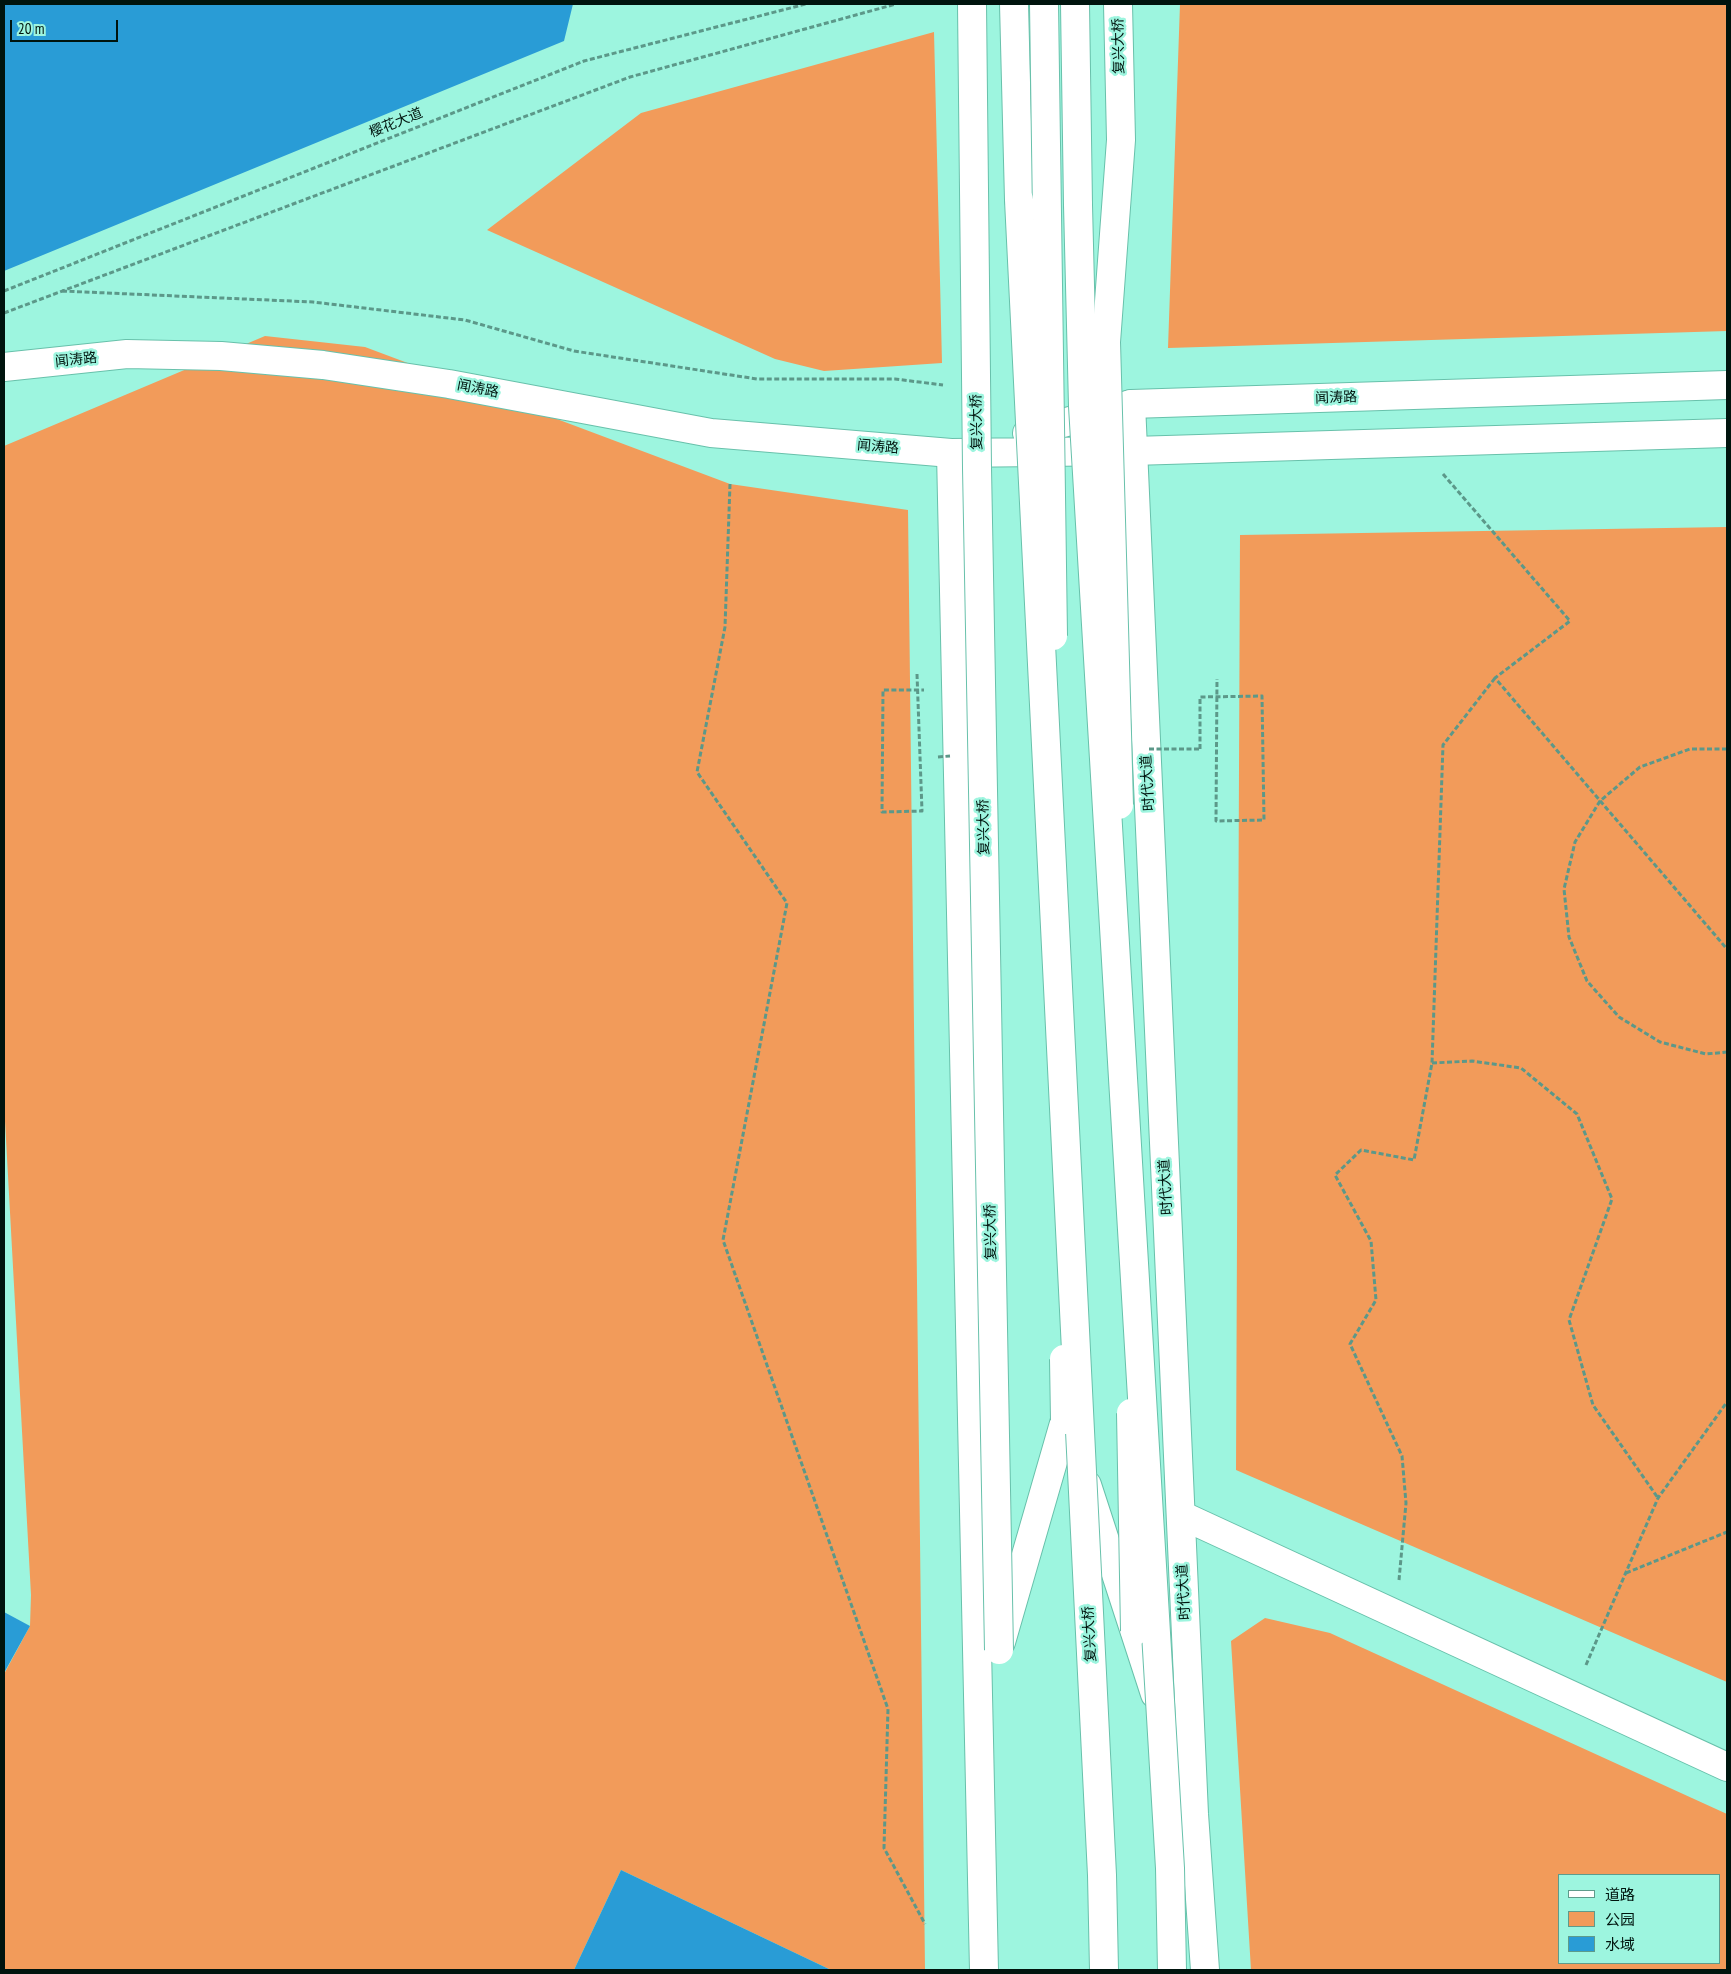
<!DOCTYPE html>
<meta charset="utf-8">
<style>
body{margin:0}
#map{position:relative;width:1731px;height:1974px;overflow:hidden;background:#9df5df;font-family:"PT Sans Narrow","Noto Sans SC",sans-serif}
canvas{display:block}
.frame{position:absolute;inset:0;border:5px solid #00140e;pointer-events:none}
.legend{position:absolute;left:1558px;top:1874px;width:162px;height:90px;box-sizing:border-box;background:#9df5df;border:1px solid #5e9b8b;margin:0;padding:6px 9px;list-style:none;font-size:15px;color:#00140e}
.legend li{display:flex;align-items:center;gap:10px;height:25px}
.legend b{width:25px;border:1px solid #5e9b8b}
.scale{position:absolute;left:10px;top:20px;width:108px;height:22px;box-sizing:border-box;border:2px solid #00140e;border-top:0;padding-left:6px;font-size:15px;line-height:18px;white-space:nowrap;color:#00140e;-webkit-text-stroke:4px #9df5df;paint-order:stroke}
</style>
<div id="map">
<canvas width="1731" height="1974"></canvas>
<div class="frame"></div>
<ul class="legend">
<li><b style="height:6px;background:#fff"></b>道路</li>
<li><b style="height:14px;background:#f29b5a"></b>公园</li>
<li><b style="height:14px;background:#299cd6"></b>水域</li>
</ul>
<div class="scale">20 m</div>
</div>
<script>
const ctx = document.querySelector('canvas').getContext('2d');
ctx.lineJoin = 'round';
function fillPath(path, color) { ctx.fillStyle = color; ctx.fill(path, 'evenodd'); }
const poly = rows => new Path2D(rows.map(r => 'M' + r).join(''));
function trace(path, color, width, dash) { ctx.strokeStyle = color; ctx.lineWidth = width; ctx.lineCap = dash ? 'butt' : 'round'; ctx.setLineDash(dash || []); ctx.stroke(path); }
function drawText(font, color, halo, rows, align = 'center') {
  ctx.font = font + ' "PT Sans Narrow","Noto Sans SC",sans-serif'; ctx.lineWidth = 5; ctx.setLineDash([]); ctx.textBaseline = 'middle'; ctx.strokeStyle = halo; ctx.fillStyle = color; for (const [text, x, y, turn = 0] of rows) {
    ctx.save(); ctx.translate(x, y); ctx.rotate((+turn || 0) * Math.PI / 180); ctx.textAlign = isNaN(turn) ? turn : align; if (halo) ctx.strokeText(text, 0, 0); ctx.fillText(text, 0, 0); ctx.restore();
  }
}
fillPath(poly([
 [1180,4,1727,4,1727,331,1168,348],
 [934,32,942,363,824,371,775,359,487,230,641,113],
 [265,336,365,347,730,484,908,510,925,1970,831,1970,621,1870,574,1970,4,1970,4,1674,30,1626,31,1595,4,1103,4,446],
 [1727,527,1727,1682,1236,1470,1240,535],
 [1265,1618,1330,1633,1727,1814,1727,1970,1251,1970,1231,1641],
 [1560,1875,1720,1875,1720,1963,1560,1963]
]), '#f29b5a');
fillPath(poly([
 [4,4,573,4,564,41,4,271],
 [4,1612,30,1626,4,1673],
 [621,1870,831,1970,574,1970]
]), '#299cd6');
const minor = poly([
 [1181,1515,1727,1767]
]);
const secondary = poly([
 [4,367,127,354,221,356,323,365,449,384,711,433,951,453,1133,451,1727,433],
 [1027,433,1131,404,1727,385]
]);
const primary = poly([
 [1131,404,1194,1814,1205,1970],
 [951,453,984,1970],
 [1087,1485,1155,1694],
 [1001,1642,1065,1420]
]);
const trunk = poly([
 [1014,4,1019,200],
 [1075,4,1078,205]
]);
trace(minor, '#68c1ab', 30);
trace(secondary, '#68c1ab', 30);
trace(primary, '#68c1ab', 30);
trace(trunk, '#68c1ab', 30);
trace(poly([
 [4,291,584,61,806,4],
 [62,291,313,302,465,320,574,351,757,379,895,379,943,385],
 [4,313,630,77,896,4],
 [1443,474,1570,621,1495,678,1727,949],
 [730,484,725,627,697,772,787,903,723,1240,888,1709,884,1848,925,1924],
 [917,674,922,811,882,812,883,690,924,690],
 [1200,749,1200,697,1262,696,1264,820,1216,821,1217,679],
 [1727,749,1690,749,1640,767,1600,801,1575,842,1564,889,1569,937,1587,981,1619,1017,1660,1042,1706,1054,1727,1052],
 [1432,1063,1472,1061,1521,1068,1577,1114,1612,1199,1569,1320,1593,1405,1658,1498],
 [1626,1573,1727,1532],
 [1399,1580,1406,1503,1402,1456,1350,1344,1376,1300,1371,1241,1335,1175,1361,1150,1414,1160,1432,1063,1443,745,1495,678],
 [1586,1665,1658,1498,1727,1402]
]), '#5c9889', 3, [5, 2.5]);
trace(minor, '#fff', 28);
trace(secondary, '#fff', 28);
trace(primary, '#fff', 28);
trace(trunk, '#fff', 28);
const primaryBridge = poly([
 [972,4,977,468,999,1650],
 [1044,4,1053,636],
 [1118,4,1121,140,1106,342,1119,805],
 [1064,1359,1065,1420],
 [1131,1413,1135,1631]
]);
const trunkBridge = poly([
 [1019,200,1102,1875,1104,1970],
 [1078,205,1083,406,1170,1868,1172,1970]
]);
trace(primaryBridge, '#68c1ab', 30, []);
trace(trunkBridge, '#68c1ab', 30, []);
trace(poly([
 [1149,749,1200,749],
 [938,757,950,756]
]), '#5c9889', 3, [5, 2.5]);
trace(primaryBridge, '#fff', 28);
trace(trunkBridge, '#fff', 28);
drawText('14px', '#00140e', '#9df5df', [
 ["复兴大桥",1119,46,-91],
 ["樱花大道",396,123,-22],
 ["闻涛路",76,360,-6],
 ["闻涛路",478,389,11],
 ["闻涛路",1336,398,-2],
 ["复兴大桥",977,422,-91],
 ["闻涛路",878,447,5],
 ["时代大道",1148,783,-93],
 ["复兴大桥",984,827,-91],
 ["时代大道",1166,1187,-93],
 ["复兴大桥",991,1232,-91],
 ["时代大道",1184,1592,-93],
 ["复兴大桥",1090,1634,-93]
]);
</script>
